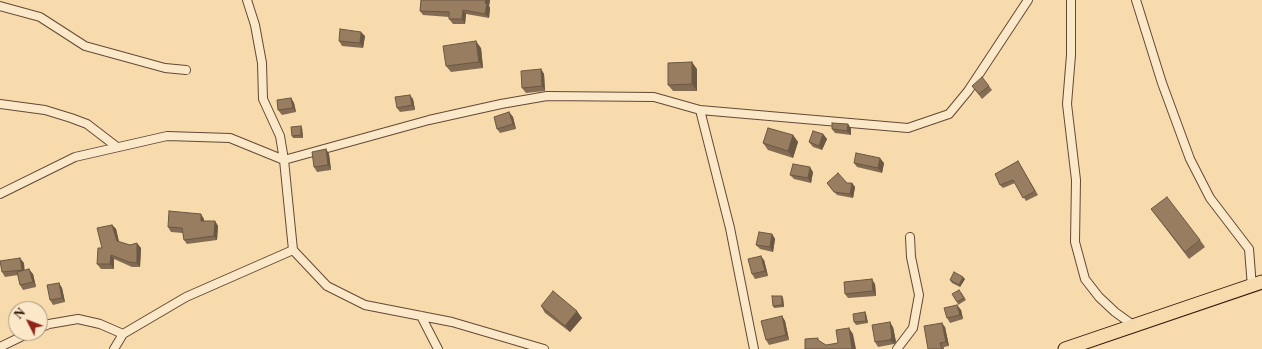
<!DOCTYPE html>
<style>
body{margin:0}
#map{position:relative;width:1262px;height:349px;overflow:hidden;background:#f7dbac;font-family:"Libre Caslon Text",serif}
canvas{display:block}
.north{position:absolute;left:8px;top:301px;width:40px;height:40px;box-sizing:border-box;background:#fae8c9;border:1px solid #aa957e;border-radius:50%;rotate:312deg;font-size:11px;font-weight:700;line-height:16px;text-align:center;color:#32180e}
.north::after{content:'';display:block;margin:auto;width:14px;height:18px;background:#8f2418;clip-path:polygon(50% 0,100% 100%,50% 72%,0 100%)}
</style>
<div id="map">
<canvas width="1262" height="349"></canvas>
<div class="north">N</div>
</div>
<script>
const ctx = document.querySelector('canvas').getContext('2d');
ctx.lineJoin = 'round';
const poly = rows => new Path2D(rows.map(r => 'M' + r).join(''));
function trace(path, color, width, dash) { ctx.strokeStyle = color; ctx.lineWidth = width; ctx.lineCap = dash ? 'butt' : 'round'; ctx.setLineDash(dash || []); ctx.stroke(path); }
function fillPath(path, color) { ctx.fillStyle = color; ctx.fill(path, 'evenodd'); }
const street = poly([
 [247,0,255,25,262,63,263,99,280,136,284,160,293,250,327,286,365,305,452,322,544,349],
 [1071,0,1071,55,1067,104,1076,180,1075,242,1085,279,1099,297,1115,312,1133,325],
 [1136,0,1162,83,1190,159,1210,198,1249,249,1252,287],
 [0,6,40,17,85,46,165,68,186,70],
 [0,104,45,110,71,118,87,124,117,147],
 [700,110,730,228,754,349],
 [0,194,75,157,167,136,230,138,284,160,429,120,501,104,547,96,654,97,700,110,908,128,949,114,968,91,1028,0],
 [421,316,438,349],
 [40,328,49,324,78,319,100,324,123,334],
 [0,347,29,333],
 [114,349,123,334,186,297,293,250],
 [897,349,913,328,919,295,911,257,910,237]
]);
const primary = poly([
 [1065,349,1262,282]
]);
trace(street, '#634936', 10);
trace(primary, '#32180e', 15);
trace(street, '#fae8c9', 8);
trace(primary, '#f7dbac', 13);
fillPath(poly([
 [421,0,490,0,489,6,490,8,489,18,466,14,465,24,453,24,449,19,449,17,423,15,420,11],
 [365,36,363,48,342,46,339,41],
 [481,48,483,68,451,72,446,66],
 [541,69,544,74,545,91,526,93,522,88],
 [697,69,697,91,673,91,668,85],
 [972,86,989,86,992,90,982,99],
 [291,98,294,103,296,112,282,115,278,110],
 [413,99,415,110,400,112,397,108],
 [509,112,513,117,516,129,500,133,497,129],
 [848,124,851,129,851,135,835,133,832,129],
 [302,128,303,138,293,138,292,136],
 [823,134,827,139,822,150,813,147,809,142],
 [793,135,798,142,793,158,768,150,763,143],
 [326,149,329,154,331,170,317,172,314,167],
 [1018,161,1038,195,1026,201,1015,183,1003,188,1000,185],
 [854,163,884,163,882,173,857,167],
 [813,172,811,183,794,179,790,175],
 [827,183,852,183,855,187,853,198,837,195],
 [1151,209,1200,240,1205,247,1189,259],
 [204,219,204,221,215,221,218,226,217,240,187,244,184,240,183,233,171,232,168,227],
 [112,225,116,229,119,242,141,248,140,267,132,267,114,259,114,269,101,269,97,264,102,248],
 [772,234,775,239,773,252,760,249,756,245],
 [764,260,768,276,755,279,752,274],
 [24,263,24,270,33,274,36,287,23,290,20,285,18,275,5,277,2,272],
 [965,279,960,287,952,283,950,280],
 [59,283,62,288,65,302,53,305,50,300],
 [875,284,876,296,848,298,845,294],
 [961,292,966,300,958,305,957,302],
 [783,298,784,307,774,308,773,306],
 [957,305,961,310,963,319,950,323,947,318],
 [541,306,582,318,570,332,545,313],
 [865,312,866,314,868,323,856,325,854,322],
 [782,316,785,321,789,340,769,345,766,340],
 [893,327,896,342,894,344,878,347,875,342],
 [945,327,949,346,944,347,944,349,928,349]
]), '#836c53');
fillPath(poly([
 [486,0,490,0,489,6,490,8,489,18,485,14,485,3],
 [463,10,466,14,465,24,462,19],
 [361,32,365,36,363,48,360,43],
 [476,41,481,48,483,68,479,62],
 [692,62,697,69,697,91,692,84],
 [541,69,544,74,545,91,542,86],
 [410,95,413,99,415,110,412,105],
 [291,98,294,103,296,112,293,108],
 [509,112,513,117,516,129,513,124],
 [848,124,851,129,851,135,847,131],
 [301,126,302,128,303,138,301,135],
 [823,134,827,139,822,150,819,146],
 [793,135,798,142,793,158,788,151],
 [326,149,329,154,331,170,328,165],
 [880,158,884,163,882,173,878,168],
 [810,167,813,172,811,183,808,178],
 [852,183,855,187,853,198,850,194],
 [201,214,204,219,204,225,201,221],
 [215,221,218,226,217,240,214,236],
 [112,225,116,229,120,246,117,241],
 [772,234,775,239,773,252,770,247],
 [137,243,141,248,140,267,137,263],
 [111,255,114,259,114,269,110,264],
 [761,256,764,260,768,276,765,271],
 [20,258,24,263,25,274,22,270],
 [29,269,33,274,36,287,33,282],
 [963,277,965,279,960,287,959,285],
 [872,279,875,284,876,296,873,291],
 [59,283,62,288,65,302,62,298],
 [782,296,783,298,784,307,782,305],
 [957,305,961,310,963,319,960,315],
 [577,311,582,318,570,332,565,326],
 [865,312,866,314,868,323,866,321],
 [782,316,785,321,789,340,786,335],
 [890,322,893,327,896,342,894,344,890,340],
 [942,323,945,327,949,346,946,342],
 [849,328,853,334,856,349,852,349]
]), '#6a5843');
const building = poly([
 [421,0,486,0,485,3,487,4,485,14,463,10,462,19,449,19,449,12,420,11,421,0],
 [340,29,361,32,360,43,339,41,340,29],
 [476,41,479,62,446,66,443,46,476,41],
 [692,62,692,84,668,85,668,63,692,62],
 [541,69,542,86,522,88,521,71,541,69],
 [982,77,989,86,979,94,972,86,982,77],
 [410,95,412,105,397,108,395,97,410,95],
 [291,98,293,108,278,110,277,100,291,98],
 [509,112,513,124,497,129,494,117,509,112],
 [832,123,848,124,847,131,832,129,832,123],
 [301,126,301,135,292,136,291,127,301,126],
 [768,128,793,135,788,151,763,143,768,128],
 [813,131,823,134,819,146,809,142,813,131],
 [326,149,328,165,314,167,312,152,326,149],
 [856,153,880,158,878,168,854,163,856,153],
 [1018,161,1035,191,1023,198,1013,180,1000,185,995,174,1018,161],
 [793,164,810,167,808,178,790,175,793,164],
 [838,173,847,183,852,183,850,194,834,192,827,183,838,173],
 [1167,197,1200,240,1185,252,1151,209,1167,197],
 [169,211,201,214,201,221,215,221,214,236,184,240,182,228,168,227,169,211],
 [112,225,117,241,130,245,137,243,137,263,129,262,111,255,110,264,97,264,98,248,102,248,97,228,112,225],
 [759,232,772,234,770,247,756,245,759,232],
 [761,256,765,271,752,274,748,259,761,256],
 [20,258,22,270,2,272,0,261,20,258],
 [29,269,33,282,20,285,17,272,29,269],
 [954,272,963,277,959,285,950,280,954,272],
 [872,279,873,291,845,294,844,282,872,279],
 [59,283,62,298,50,300,47,285,59,283],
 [959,290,964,298,957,302,952,294,959,290],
 [553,291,577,311,565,326,541,306,553,291],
 [772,296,782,296,782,305,773,306,772,296],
 [957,305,960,315,947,318,944,308,957,305],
 [865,312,866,321,854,322,853,314,865,312],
 [782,316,786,335,766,340,761,321,782,316],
 [890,322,892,337,890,340,875,342,872,325,890,322],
 [942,323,946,342,940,343,942,349,928,349,924,326,942,323],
 [849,328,852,349,805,349,805,339,818,338,818,340,826,345,838,343,836,330,849,328]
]);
fillPath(building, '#987d60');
trace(building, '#6a5843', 1);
</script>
